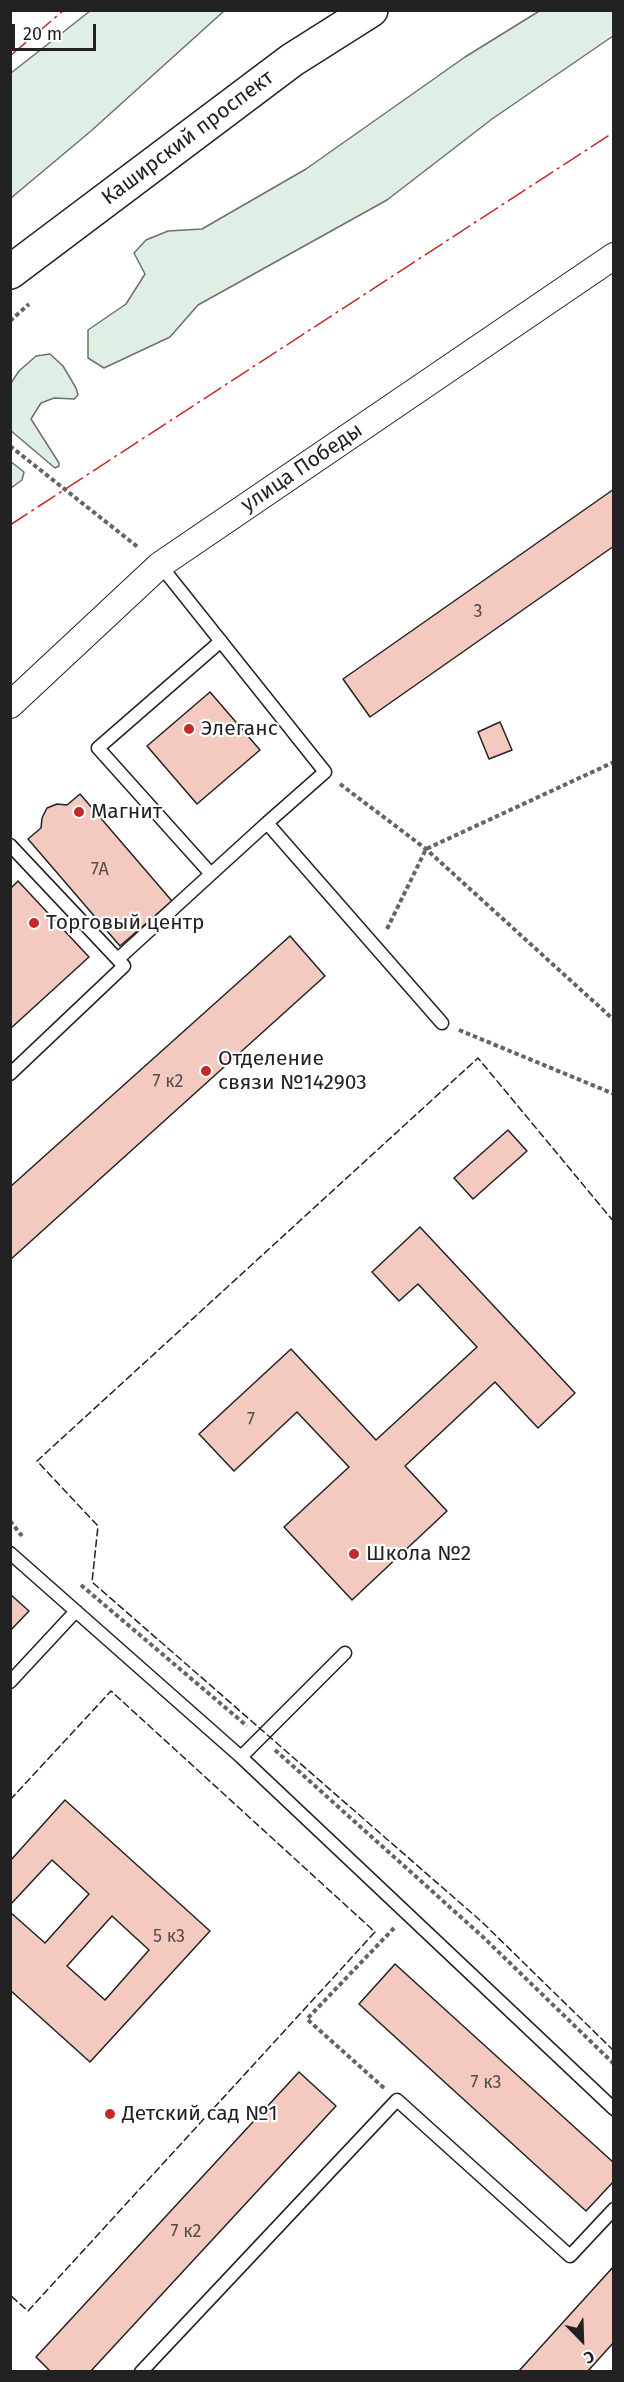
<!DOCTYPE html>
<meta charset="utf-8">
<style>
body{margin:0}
#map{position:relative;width:624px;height:2382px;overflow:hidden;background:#fff;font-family:"Fira Sans",sans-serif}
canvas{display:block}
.frame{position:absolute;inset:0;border:12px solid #222;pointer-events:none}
.north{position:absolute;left:552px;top:2310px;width:60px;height:60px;-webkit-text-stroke:4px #fff;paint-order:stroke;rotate:157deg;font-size:16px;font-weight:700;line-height:24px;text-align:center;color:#222}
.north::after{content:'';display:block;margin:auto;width:21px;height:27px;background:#222;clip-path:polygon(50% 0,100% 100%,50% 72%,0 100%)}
.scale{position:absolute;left:12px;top:24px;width:84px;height:27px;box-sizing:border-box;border:3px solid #222;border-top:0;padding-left:8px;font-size:18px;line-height:21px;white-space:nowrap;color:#222;-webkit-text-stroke:4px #fff;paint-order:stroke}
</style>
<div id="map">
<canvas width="624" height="2382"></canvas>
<div class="frame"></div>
<div class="north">С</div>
<div class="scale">20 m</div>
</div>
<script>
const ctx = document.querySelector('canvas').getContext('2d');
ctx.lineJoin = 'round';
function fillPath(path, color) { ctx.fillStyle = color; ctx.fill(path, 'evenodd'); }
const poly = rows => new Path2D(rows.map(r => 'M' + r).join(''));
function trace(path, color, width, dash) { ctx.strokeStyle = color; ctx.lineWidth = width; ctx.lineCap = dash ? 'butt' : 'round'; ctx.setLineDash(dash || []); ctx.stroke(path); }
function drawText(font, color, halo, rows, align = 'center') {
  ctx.font = font + ' "Fira Sans",sans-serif'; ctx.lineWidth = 4.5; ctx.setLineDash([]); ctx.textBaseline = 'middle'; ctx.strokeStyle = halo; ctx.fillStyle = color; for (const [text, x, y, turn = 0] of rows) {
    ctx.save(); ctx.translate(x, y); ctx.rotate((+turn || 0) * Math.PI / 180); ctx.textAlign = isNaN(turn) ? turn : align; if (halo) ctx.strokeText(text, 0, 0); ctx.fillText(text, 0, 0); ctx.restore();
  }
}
const green = poly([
 [541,10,613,11,613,36,492,119,387,200,198,305,170,337,104,368,88,358,88,330,126,304,145,274,134,253,146,240,168,231,202,229,306,169,465,57,541,10],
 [90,11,224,11,91,131,11,198,11,73,90,11],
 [50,354,63,366,76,388,78,395,74,399,54,398,41,403,31,419,59,463,59,466,55,468,10,430,11,383,19,371,36,356,50,354],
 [10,461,24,472,22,480,11,488,10,461]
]);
fillPath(green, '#e0efe3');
trace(green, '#6f6f6f', 1.5);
const building = poly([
 [614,489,614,546,370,717,343,679,614,489],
 [210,692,260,750,197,804,147,746,210,692],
 [500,722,512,750,489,759,478,732,500,722],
 [80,794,172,901,120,946,28,839,41,828,42,818,47,808,57,804,67,805,80,794],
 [18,881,89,957,10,1029,10,889,18,881],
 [290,936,325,976,10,1260,10,1187,290,936],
 [508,1130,527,1151,473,1199,454,1178,508,1130],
 [420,1227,575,1393,538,1428,495,1382,405,1466,447,1511,352,1600,284,1527,349,1467,297,1412,234,1471,199,1434,291,1349,376,1440,477,1347,418,1284,399,1301,372,1272,420,1227],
 [10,1594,29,1611,10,1631,10,1594],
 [65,1800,210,1931,90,2062,10,1990,10,1912,45,1943,89,1894,52,1860,10,1905,10,1861,65,1800],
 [112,1916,149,1950,105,2000,67,1966,112,1916],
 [395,1964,614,2163,614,2181,586,2211,359,2004,395,1964],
 [299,2072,336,2106,90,2372,51,2372,36,2357,299,2072],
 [614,2266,614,2342,587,2372,518,2372,614,2266]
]);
fillPath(building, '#f3c9c0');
trace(building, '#222', 1.5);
const lane = poly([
 [160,565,325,772,267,823,442,1023],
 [221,641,98,748,211,874,267,823],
 [10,845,124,966,10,1074],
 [118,959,211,874],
 [10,1553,241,1757,614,2109],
 [10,1682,76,1611],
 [241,1757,345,1653],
 [141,2372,397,2100,570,2256,614,2209]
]);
const street = poly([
 [10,705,160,565,614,256]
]);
const primary = poly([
 [10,272,292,60,371,10]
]);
trace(lane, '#222', 15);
trace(street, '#222', 28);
trace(primary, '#222', 36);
trace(poly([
 [10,321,29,304],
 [10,446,139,548],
 [340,784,426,849,614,1020],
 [387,929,426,849,614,762],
 [459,1030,614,1094],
 [10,1521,22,1536],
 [81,1585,247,1726],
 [275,1750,482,1936,614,2064],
 [384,2088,307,2019,394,1928]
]), '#646464', 4, [4.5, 3]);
trace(lane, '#fff', 12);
trace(street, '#fff', 26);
trace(primary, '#fff', 33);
trace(poly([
 [614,1222,478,1058,37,1461,98,1526,92,1582,482,1922,614,2051],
 [10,1800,111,1691,375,1932,28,2311,10,2295]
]), '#222', 1.5, [8, 3]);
trace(poly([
 [10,56,64,10],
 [10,525,614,132]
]), '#c62828', 1.5, [21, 4.5, 3, 4.5]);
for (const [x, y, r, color] of [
 [189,729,6,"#c62828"],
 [79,812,6,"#c62828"],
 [34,923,6,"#c62828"],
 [206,1071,6,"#c62828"],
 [354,1554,6,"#c62828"],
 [110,2114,6,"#c62828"]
]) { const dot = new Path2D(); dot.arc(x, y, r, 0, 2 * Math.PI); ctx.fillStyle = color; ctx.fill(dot); trace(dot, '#fff', 2); }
drawText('18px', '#564c4a', null, [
 ["3",478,612],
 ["7А",100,870],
 ["7 к2",168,1082],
 ["7",251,1420],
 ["5 к3",169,1937],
 ["7 к3",486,2083],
 ["7 к2",186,2232]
]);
drawText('21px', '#222', '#fff', [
 ["Каширский проспект",188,138,-37],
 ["улица Победы",302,468,-34]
]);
drawText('21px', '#222', '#fff', [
 ["Элеганс",201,729],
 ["Магнит",91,812],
 ["Торговый центр",46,923],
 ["Отделение",218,1059],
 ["связи №142903",218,1083],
 ["Школа №2",366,1554],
 ["Детский сад №1",122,2114]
], 'left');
</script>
